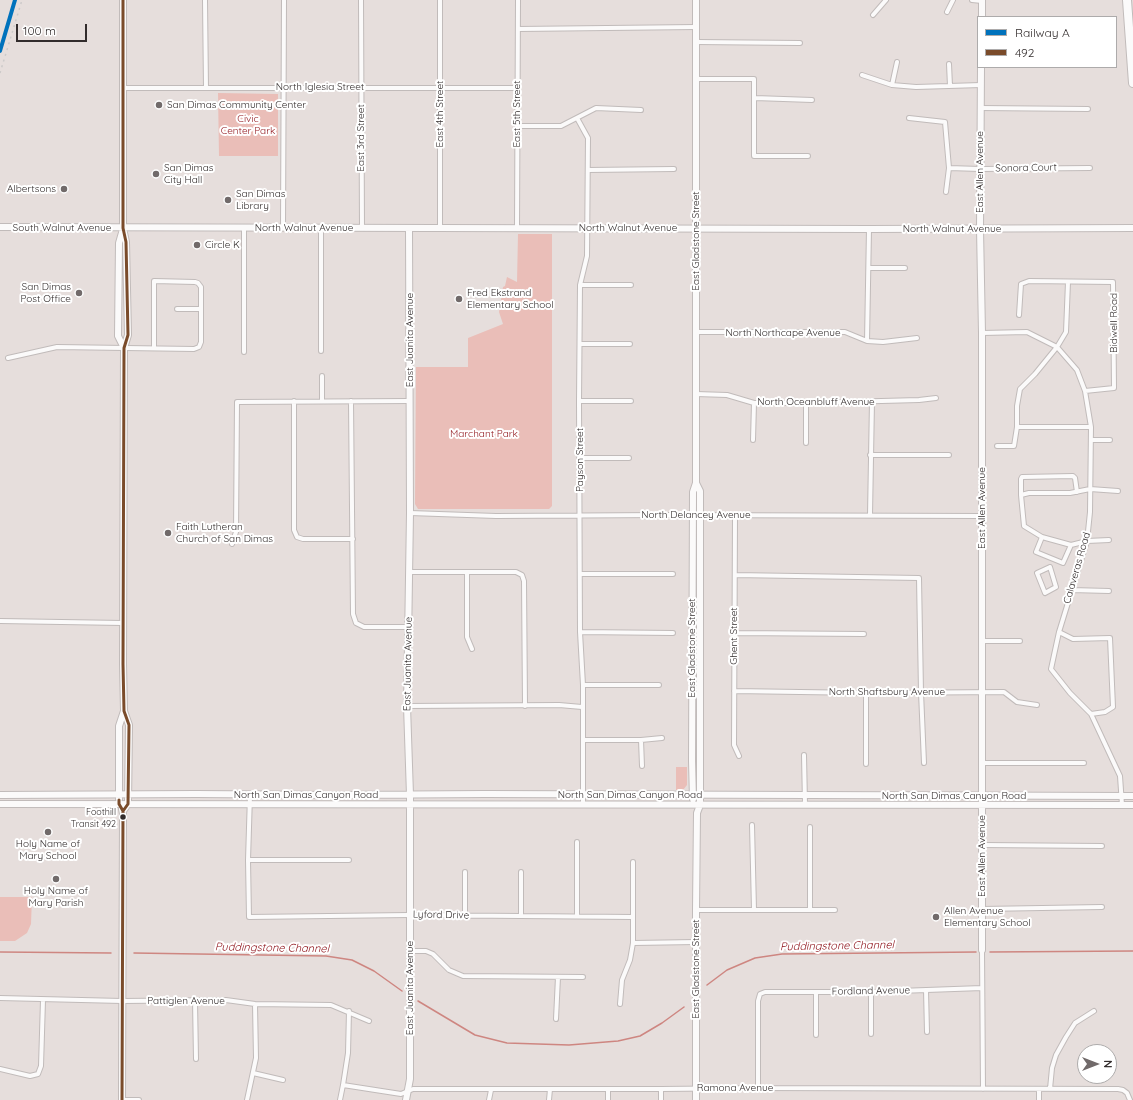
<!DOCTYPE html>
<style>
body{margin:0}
#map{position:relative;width:1133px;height:1100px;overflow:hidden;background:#e6dedc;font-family:Quicksand,sans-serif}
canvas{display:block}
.legend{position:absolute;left:977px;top:16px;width:140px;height:52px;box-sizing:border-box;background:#fff;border:1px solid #adabab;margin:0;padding:5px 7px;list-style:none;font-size:12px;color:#322c2c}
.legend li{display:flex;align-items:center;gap:8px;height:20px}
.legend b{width:20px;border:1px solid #adabab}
.north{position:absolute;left:1077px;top:1044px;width:40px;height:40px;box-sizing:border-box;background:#fff;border:1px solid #adabab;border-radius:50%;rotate:90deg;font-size:11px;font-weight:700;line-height:16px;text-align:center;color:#322c2c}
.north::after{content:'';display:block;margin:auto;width:14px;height:18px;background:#716a6a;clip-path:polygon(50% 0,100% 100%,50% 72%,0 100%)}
.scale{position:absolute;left:16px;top:24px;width:71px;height:18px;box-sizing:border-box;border:2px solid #322c2c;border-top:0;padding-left:5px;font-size:12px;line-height:14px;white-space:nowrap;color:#322c2c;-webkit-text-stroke:3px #fff;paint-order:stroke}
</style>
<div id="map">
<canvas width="1133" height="1100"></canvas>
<ul class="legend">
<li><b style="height:5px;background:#0072bc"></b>Railway A</li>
<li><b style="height:5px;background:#7a4b2a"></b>492</li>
</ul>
<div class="north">N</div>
<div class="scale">100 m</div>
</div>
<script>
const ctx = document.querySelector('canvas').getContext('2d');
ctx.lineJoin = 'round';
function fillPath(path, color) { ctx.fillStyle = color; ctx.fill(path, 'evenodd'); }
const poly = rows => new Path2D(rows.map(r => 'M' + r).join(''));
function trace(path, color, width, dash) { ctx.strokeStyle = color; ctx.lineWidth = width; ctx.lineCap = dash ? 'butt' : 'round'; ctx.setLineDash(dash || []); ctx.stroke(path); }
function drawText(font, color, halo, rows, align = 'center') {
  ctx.font = font + ' Quicksand,sans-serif'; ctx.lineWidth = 4; ctx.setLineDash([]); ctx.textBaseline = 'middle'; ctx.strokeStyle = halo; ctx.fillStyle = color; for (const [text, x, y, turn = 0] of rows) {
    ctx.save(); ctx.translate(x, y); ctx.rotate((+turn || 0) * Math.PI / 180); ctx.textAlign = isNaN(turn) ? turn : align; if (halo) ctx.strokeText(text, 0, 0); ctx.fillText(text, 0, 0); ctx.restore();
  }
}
fillPath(poly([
 [218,93,278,94,278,156,219,156],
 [518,234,552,234,552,506,549,509,418,509,415,504,416,367,468,367,468,338,503,324,499,312,503,287,505,286,507,277,517,282],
 [676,767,687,767,687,785,683,790,676,790],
 [0,897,32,897,31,924,27,933,15,941,0,941]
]), '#eabeb8');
trace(poly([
 [0,952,111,953],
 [990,952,1133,951],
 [134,953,326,956,352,960,374,971,402,991],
 [707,985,727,970,755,958,782,954,976,952],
 [418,1001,475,1035,507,1043,569,1045,618,1041,640,1036,662,1023,684,1007]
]), '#ce8681', 1.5);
const street = poly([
 [205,0,206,88],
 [361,0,362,228],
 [972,0,982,1],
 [947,12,953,0],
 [873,15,886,0],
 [518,29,696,27],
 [696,42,800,43],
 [949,64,950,86],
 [862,75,892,85,916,87,981,85],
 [696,79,754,79,754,156,808,156],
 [892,85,897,62],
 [123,88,518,88],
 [755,98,812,100],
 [980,108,1088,109],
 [577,118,588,138,587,256,580,285,579,401,580,632,583,685,583,805],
 [909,118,945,122,949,168,980,169,1090,168],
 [517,126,561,126,596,108,641,110],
 [588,170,674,169],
 [946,192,949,168],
 [283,228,284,0],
 [440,228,440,0],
 [517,228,518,0],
 [869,268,905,268],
 [580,285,631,285],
 [177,309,201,309],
 [1019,315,1021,284,1029,281,1113,282,1114,388,1085,391],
 [696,332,845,332,867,341,883,342,917,338],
 [982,333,1027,332,1057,347,1077,370,1085,391,1091,427,1090,512,1087,541,1059,632,1051,669,1070,693,1091,714,1120,776,1122,805],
 [867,341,869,229],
 [580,344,630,344],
 [321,351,321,228],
 [244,352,244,228],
 [8,358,57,347,194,349,199,347,201,342,201,287,198,283,195,282,154,281,154,348],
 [696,394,727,395,754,403,806,403,919,400,936,398],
 [294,401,294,530,297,537,303,539,353,539],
 [322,401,322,376],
 [351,401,353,614,356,623,364,627,409,627],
 [579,401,631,401],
 [1017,427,1091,427],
 [753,440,754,403],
 [1091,440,1110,440],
 [806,443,806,403],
 [997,446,1014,446,1017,427,1017,406,1020,389,1035,374,1057,347,1066,332,1068,282],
 [870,455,949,455],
 [580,458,629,458],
 [1077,492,1075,478,1073,476,1022,477,1021,479,1021,495,1024,526,1042,537,1071,545,1087,541,1109,540],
 [1021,495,1029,493,1070,493,1090,489,1118,491],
 [410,513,496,516,663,515,982,516],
 [735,515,734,745,739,756],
 [870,515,872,401],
 [1042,537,1036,552,1063,563,1071,545],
 [232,544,236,532,237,402,410,401],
 [1050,567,1056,587,1045,593,1037,573,1050,567],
 [409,572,516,572,522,575,524,581,525,706],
 [467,572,467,637,472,649],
 [580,574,673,574],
 [735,575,919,578,921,692,924,763],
 [1071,590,1109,591],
 [0,621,123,623],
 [580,632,673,633],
 [1059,632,1073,639,1110,638,1113,707,1105,712,1091,714],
 [734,633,864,634],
 [982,641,1020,641],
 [583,685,659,685],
 [734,691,866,693,1004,692,1017,702,1037,705],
 [866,693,866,764],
 [407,706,559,705,582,707],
 [583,740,641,740,662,738],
 [641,740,642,766],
 [804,755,805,804],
 [982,763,1084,763],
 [250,795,248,860,249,917,409,915,632,917],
 [752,825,754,910],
 [810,827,810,910],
 [577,842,577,916],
 [982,845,1102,846],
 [248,860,349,860],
 [465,872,465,916],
 [521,872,521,916],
 [982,909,1102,907],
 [696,910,835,910],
 [633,943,696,942],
 [982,950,983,1089],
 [410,951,426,951,433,954,449,970,463,976,583,977],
 [926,990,927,1032],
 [816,992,816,1035],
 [871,992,871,1034],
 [0,998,122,1001,226,1000,255,1004,331,1005,369,1021],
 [195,1000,196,1059],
 [620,1004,622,980,630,960,633,943,633,862],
 [556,1019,558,977],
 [0,1069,30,1076,38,1074,41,1066,43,1000],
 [253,1073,283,1080],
 [343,1085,401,1094,413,1089,661,1089,758,1088,1118,1089,1123,1090,1127,1093,1130,1100],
 [758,1088,758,1001,760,994,765,992,871,992,982,988],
 [1050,1089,1052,1068,1056,1055,1066,1037,1075,1023,1094,1011],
 [122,1100,139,1100],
 [247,1100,256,1058,255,1004],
 [340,1100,343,1085,348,1053,349,1011],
 [489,1100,491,1090],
 [549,1100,550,1089],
 [608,1100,608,1089],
 [661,1100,661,1089],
 [1039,1100,1039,1089]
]);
const secondary = poly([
 [696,0,696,483,700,491,700,805,697,813,696,910,696,1100],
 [982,17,982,0],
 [981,67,980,229,982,333,982,950],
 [0,227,869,229,1133,228],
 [123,229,119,243,118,336,124,348],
 [0,795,196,794,334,795,485,794,1133,796],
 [119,799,119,726,124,711],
 [693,799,692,761,693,492,696,483],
 [0,804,1133,805],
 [123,811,128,804,129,725,124,711,123,664,124,348,128,335,126,242,123,228,123,0],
 [122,1100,123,814,122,809],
 [406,1100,410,1079,410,795,407,706,410,513,409,228]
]);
const highway = poly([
 [1127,0,1133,83]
]);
trace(street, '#c1bbba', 6);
trace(secondary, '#c1bbba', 8);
trace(highway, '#c1bbba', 10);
trace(street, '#fbfafa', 4);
trace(secondary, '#fbfafa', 6);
trace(highway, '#fbfafa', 8);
trace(poly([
 [0,73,22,0]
]), '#cccac9', 1.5, [2, 4]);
trace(poly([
 [123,0,123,228,126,242,128,335,124,348,123,664,124,711,129,725,128,804,123,811],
 [119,800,119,804,123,811,122,1100]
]), '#7a4b2a', 3);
trace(poly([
 [0,51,15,0]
]), '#0072bc', 4);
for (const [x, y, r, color] of [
 [159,105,4,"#716a6a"],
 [156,174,4,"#716a6a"],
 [64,189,4,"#716a6a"],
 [228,200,4,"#716a6a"],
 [197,245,4,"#716a6a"],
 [79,293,4,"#716a6a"],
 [459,299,4,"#716a6a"],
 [168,533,4,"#716a6a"],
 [123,817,3.5,"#322c2c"],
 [48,832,4,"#716a6a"],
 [56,879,4,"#716a6a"],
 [936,917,4,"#716a6a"]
]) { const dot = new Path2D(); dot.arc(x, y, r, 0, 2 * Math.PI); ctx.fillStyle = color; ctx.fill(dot); trace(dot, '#fff', 1.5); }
drawText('9px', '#322c2c', '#fff', [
 ["Foothill",116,812],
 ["Transit 492",116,824]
], 'right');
drawText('10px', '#322c2c', '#fff', [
 ["North Iglesia Street",320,87],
 ["East 4th Street",440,114,-90],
 ["East 5th Street",517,114,-90],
 ["East 3rd Street",361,138,-90],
 ["Sonora Court",1026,168,-1],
 ["East Allen Avenue",980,172,-90],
 ["South Walnut Avenue",62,228],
 ["North Walnut Avenue",304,228],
 ["North Walnut Avenue",628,228],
 ["North Walnut Avenue",952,229],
 ["East Gladstone Street",696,241,-90],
 ["Bidwell Road",1114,323,-90],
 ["North Northcape Avenue",783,333],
 ["East Juanita Avenue",410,340,-90],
 ["North Oceanbluff Avenue",816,402],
 ["Payson Street",580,460,-90],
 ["East Allen Avenue",982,508,-90],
 ["North Delancey Avenue",696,515],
 ["Calaveras Road",1077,568,-74],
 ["Ghent Street",734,636,-90],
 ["East Gladstone Street",692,648,-90],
 ["East Juanita Avenue",408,664,-89],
 ["North Shaftsbury Avenue",887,692],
 ["North San Dimas Canyon Road",306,795],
 ["North San Dimas Canyon Road",630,795],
 ["North San Dimas Canyon Road",954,796],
 ["East Allen Avenue",982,856,-90],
 ["Lyford Drive",441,915,1],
 ["East Gladstone Street",696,969,-90],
 ["East Juanita Avenue",410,988,-90],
 ["Fordland Avenue",871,991,-1],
 ["Pattiglen Avenue",186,1001],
 ["Ramona Avenue",735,1088]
]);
drawText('10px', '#322c2c', '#fff', [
 ["San Dimas Community Center",167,105],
 ["San Dimas",164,168],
 ["City Hall",164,180],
 ["Albertsons",56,189,"right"],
 ["San Dimas",236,194],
 ["Library",236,206],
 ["Circle K",205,245],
 ["San Dimas",71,287,"right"],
 ["Post Office",71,299,"right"],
 ["Fred Ekstrand",467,293],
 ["Elementary School",467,305],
 ["Faith Lutheran",176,527],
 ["Church of San Dimas",176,539],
 ["Holy Name of",48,844,"center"],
 ["Mary School",48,856,"center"],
 ["Holy Name of",56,891,"center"],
 ["Mary Parish",56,903,"center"],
 ["Allen Avenue",944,911],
 ["Elementary School",944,923]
], 'left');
drawText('10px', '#90141a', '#fff', [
 ["Civic",248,119],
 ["Center Park",248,131],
 ["Marchant Park",484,434]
]);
drawText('italic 11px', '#8d0f17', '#fff', [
 ["Puddingstone Channel",837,946,-1],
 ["Puddingstone Channel",272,948,1]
]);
</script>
